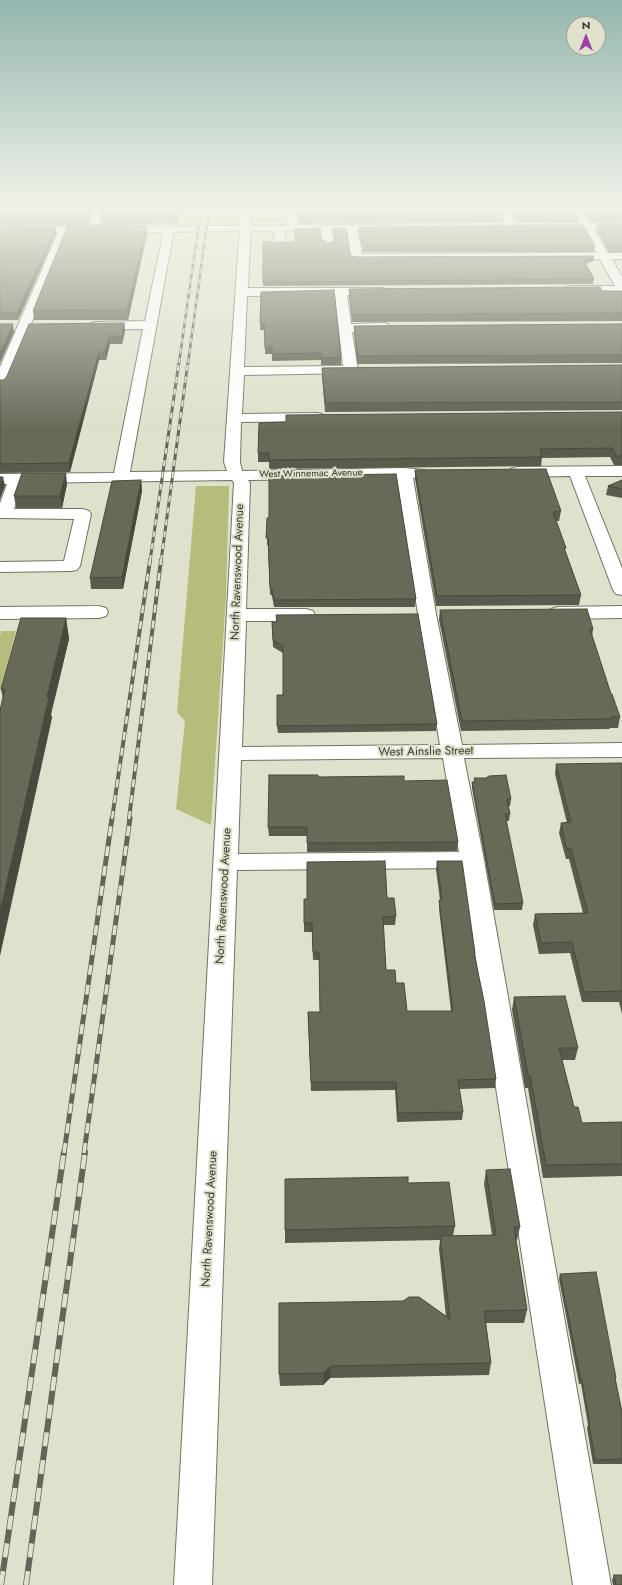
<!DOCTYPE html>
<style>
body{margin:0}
#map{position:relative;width:622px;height:1585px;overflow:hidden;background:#dfe1cc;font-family:Jost,sans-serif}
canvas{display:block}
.north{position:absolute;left:566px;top:16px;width:40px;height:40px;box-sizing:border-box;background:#dfe1cc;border:1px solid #9d9f8e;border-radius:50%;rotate:0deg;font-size:11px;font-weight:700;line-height:16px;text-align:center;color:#3a3b32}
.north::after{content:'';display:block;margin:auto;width:14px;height:18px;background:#9a3fa9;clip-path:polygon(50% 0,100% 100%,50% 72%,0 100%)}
</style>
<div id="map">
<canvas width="622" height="1585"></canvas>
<div class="north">N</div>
</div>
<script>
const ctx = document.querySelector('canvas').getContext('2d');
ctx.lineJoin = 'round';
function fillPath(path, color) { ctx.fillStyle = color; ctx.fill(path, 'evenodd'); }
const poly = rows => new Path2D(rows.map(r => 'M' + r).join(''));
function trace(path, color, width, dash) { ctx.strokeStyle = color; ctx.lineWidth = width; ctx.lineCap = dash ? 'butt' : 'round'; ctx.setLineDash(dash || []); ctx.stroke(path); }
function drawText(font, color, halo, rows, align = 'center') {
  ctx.font = font + ' Jost,sans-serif'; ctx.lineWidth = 4; ctx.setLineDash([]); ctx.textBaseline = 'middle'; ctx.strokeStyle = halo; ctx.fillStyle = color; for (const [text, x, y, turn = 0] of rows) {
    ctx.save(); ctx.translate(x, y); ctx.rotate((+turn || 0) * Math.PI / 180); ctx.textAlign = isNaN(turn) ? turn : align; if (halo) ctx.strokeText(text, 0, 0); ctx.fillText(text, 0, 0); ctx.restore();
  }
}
fillPath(poly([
 [196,486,229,486,229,490,226,596,211,825,176,809,185,721,177,712],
 [1,631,16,631,0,691,0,636]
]), '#b8bc7a');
const minor = poly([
 [95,209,105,209,98,229,93,232,88,229,95,209],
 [241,209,251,209,251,212,296,213,298,228,297,230,289,230,287,218,251,218,248,288,383,288,385,291,383,294,379,295,347,295,351,324,384,323,388,324,390,327,388,330,384,331,352,332,358,370,356,373,244,375,242,414,317,413,322,414,324,417,322,420,317,421,241,422,240,462,242,471,404,468,425,470,427,473,425,476,413,478,436,614,462,745,622,743,622,757,464,758,484,860,611,1585,573,1585,462,868,237,870,212,1585,174,1585,234,483,232,480,23,483,14,509,83,509,89,511,91,514,80,566,77,570,71,571,0,572,0,562,64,561,74,519,0,518,0,503,7,484,0,484,0,474,114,473,143,329,95,330,91,329,89,326,91,323,95,322,145,321,164,229,169,226,174,229,130,472,227,471,224,462,241,209],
 [335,295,343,366,244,367,247,296,335,295],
 [397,478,418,614,440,745,242,747,246,621,306,621,313,619,315,615,313,611,306,609,246,609,250,483,248,480,397,478],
 [443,758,459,852,238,854,241,760,443,758],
 [498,209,508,209,516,227,515,229,507,229,498,209],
 [572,209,582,209,608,253,622,253,622,259,612,259,622,277,622,293,571,294,567,293,565,290,567,287,571,286,615,286,600,259,357,260,353,259,351,257,347,228,352,225,357,228,362,254,597,253,572,209],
 [280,225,285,228,285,243,279,246,273,243,275,228,280,225],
 [326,225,331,228,334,243,328,246,322,243,321,228,326,225],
 [64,227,69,230,7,383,5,386,0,387,0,367,59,230,64,227],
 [622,466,622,476,585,476,622,568,622,595,616,594,613,590,570,476,517,477,511,475,509,472,511,469,517,467,622,466],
 [99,606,106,608,108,612,106,616,99,618,0,619,0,607,99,606],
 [622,606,622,618,558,619,551,617,549,613,551,609,558,607,622,606]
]);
const major = poly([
 [553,223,622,223,622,229,549,228,548,226,549,224,553,223],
 [389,225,393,226,394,228,393,230,0,233,0,227,389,225]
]);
trace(minor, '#727461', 2);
trace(major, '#727461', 2);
fillPath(minor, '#fff');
fillPath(major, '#fff');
const railFar4 = poly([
 [179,363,201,209],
 [188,363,209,209]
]);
const railFar3 = poly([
 [150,561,179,362],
 [161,561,188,362]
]);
const railFar2 = poly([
 [112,819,150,560],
 [129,819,161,560]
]);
const railFar1 = poly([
 [64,1153,112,818],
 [84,1153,130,818]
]);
const rail = poly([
 [1,1585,64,1152],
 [26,1585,85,1152]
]);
trace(railFar4, '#646559', 2.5);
trace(railFar3, '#646559', 3);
trace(railFar2, '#646559', 4);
trace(railFar1, '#646559', 5);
trace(rail, '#646559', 6);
trace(railFar4, '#dfe1cc', 1.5, [5]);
trace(railFar3, '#dfe1cc', 2, [6]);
trace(railFar2, '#dfe1cc', 2.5, [8]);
trace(railFar1, '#dfe1cc', 3.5, [10]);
trace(rail, '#dfe1cc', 4.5, [14]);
fillPath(poly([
 [0,209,94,209,88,225,147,234,128,320,34,320,33,311,68,225,0,226],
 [103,209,188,209,188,214,180,214,178,223,101,225,100,218],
 [268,209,500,209,503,216,502,222,299,224,297,213,295,210,268,210],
 [510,209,575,209,578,215,578,222,516,222],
 [584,209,622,209,622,222,591,222],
 [597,224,622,224,622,252,609,252,597,231],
 [55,227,56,234,18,320,0,320,0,228],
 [359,227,595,246,594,252,363,252,359,232],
 [333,228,350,253,352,256,357,257,594,256,593,261,586,264,594,279,593,284,263,286,263,242,295,242,321,239,329,243,335,240],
 [349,289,622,291,622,321,352,322,349,296],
 [261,292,341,357,341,365,321,365,321,360,272,361,272,354,265,354,265,330,260,330],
 [124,323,125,331,122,344,110,344,106,360,99,360,70,472,0,473,0,380,4,380],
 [622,324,622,363,357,364,354,333,354,326],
 [622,365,622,410,325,412,322,376,322,368],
 [622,412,622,465,614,465,610,457,542,458,541,466,269,469,269,462,258,462,258,453,286,422],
 [415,470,561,511,559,521,556,521,566,548,565,550,581,595,579,605,436,606,415,479],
 [141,480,142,491,123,589,91,589,90,578],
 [622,480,622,498,606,495,608,486],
 [67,484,62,508,16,508,14,496],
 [267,518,416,599,415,607,274,607,272,596,270,594,268,545,267,545],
 [440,610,593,629,592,637,611,694,620,717,618,728,610,728,609,729,461,731,439,620],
 [276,615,437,724,436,731,278,733,277,726,283,695,283,653,273,647,272,622,276,622],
 [66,618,69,639,51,714,52,718,3,699,1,689],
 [556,764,622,766,622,1014,619,1002,582,1002,570,953,539,954,533,925,535,914,583,913,569,859,566,859,559,833,561,823,567,823,555,774],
 [318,777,404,781,458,842,457,851,307,852,307,836,269,836,268,827],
 [474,778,511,799,510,806,508,806,510,814,509,821,506,821,523,903,522,910,494,910,472,788,472,782,474,782],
 [437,861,475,953,475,958,496,1079,495,1088,459,1089,463,1112,462,1120,397,1122,395,1090,311,1091,308,1012,320,1012,319,960,313,960,312,932,304,932,304,899,387,898,396,916,395,925,383,925,386,970,396,983,407,1011,451,1011,439,909,439,900,440,900,436,870],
 [514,997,578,1048,575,1060,562,1060,574,1107,582,1123,622,1122,622,1176,543,1178,528,1088,525,1088,512,1010],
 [486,1170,520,1227,517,1240,516,1240,527,1310,524,1323,486,1323,491,1363,489,1375,330,1378,323,1385,280,1386,279,1374,446,1317,439,1249,440,1240,285,1243,285,1230,408,1183,455,1226,453,1236,492,1235,484,1184],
 [560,1274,616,1378,615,1381,622,1412,622,1464,593,1464,587,1428,588,1425,581,1384,579,1384,559,1279],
 [614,1575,622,1585,613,1585,612,1580]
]), '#595b4c');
fillPath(poly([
 [91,209,94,209,88,225,87,218],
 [179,209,180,214,178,223,178,217],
 [147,225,147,234,128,320,127,310],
 [55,227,56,234,18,320,17,313],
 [594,256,593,261,583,265,584,261],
 [124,323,125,331,122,344,122,336],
 [13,324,14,332,0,363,0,353],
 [109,336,110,344,106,360,105,352],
 [99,352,99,360,70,472,69,463],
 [66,473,67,484,62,508,60,496],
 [3,477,5,486,0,499,0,486],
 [141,480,142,491,123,589,122,577],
 [66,618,69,639,51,714,52,718,0,956,0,912,47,697],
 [331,1366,330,1378,323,1385,324,1373]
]), '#494a3e');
const building = poly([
 [0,209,91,209,87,218,0,219,0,209],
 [103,209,179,209,178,217,100,218,103,209],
 [298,209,500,209,503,216,299,217,298,209],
 [513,209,575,209,578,215,516,215,513,209],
 [589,209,622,209,622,215,592,215,589,209],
 [597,224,622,224,622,245,610,244,597,224],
 [68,225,147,225,127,310,33,311,68,225],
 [583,225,595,246,363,247,359,227,583,225],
 [55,227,17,313,0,313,0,228,55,227],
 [320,228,321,239,329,243,335,240,333,228,346,228,350,253,352,256,357,257,594,256,584,261,594,279,263,282,263,242,295,242,295,229,320,228],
 [600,287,602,291,622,291,622,313,352,315,349,289,600,287],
 [334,290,341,357,321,358,321,353,272,354,272,347,265,348,264,323,260,323,261,292,334,290],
 [124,323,122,336,109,336,105,352,99,352,69,463,0,464,0,380,4,380,7,376,29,324,124,323],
 [0,324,13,324,0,353,0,324],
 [622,324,622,355,358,356,354,326,622,324],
 [622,365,622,402,325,403,322,368,622,365],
 [622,412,622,456,616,456,612,448,540,449,542,457,269,460,269,453,258,453,259,423,286,422,286,415,622,412],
 [546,469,561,511,553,512,566,548,564,548,581,595,437,596,415,470,546,469],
 [22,473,66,473,60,496,14,496,22,473],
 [396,474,416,599,274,600,272,589,270,587,268,538,266,538,267,518,269,518,269,476,396,474],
 [0,477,3,477,0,486,0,477],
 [141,480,122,577,90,578,112,481,141,480],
 [622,480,622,489,608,486,622,480],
 [587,609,593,629,590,629,611,694,612,694,620,717,611,717,611,719,462,721,440,610,587,609],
 [418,614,437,724,277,726,277,695,283,695,283,646,273,640,272,622,277,622,276,615,418,614],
 [21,618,66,618,47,697,49,697,0,912,0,710,5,689,1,689,21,618],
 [621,763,622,766,622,993,621,991,584,992,572,942,541,943,535,914,588,913,571,849,567,849,561,823,571,822,556,764,621,763],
 [269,775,318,775,318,777,404,776,404,781,447,780,458,842,307,843,307,827,268,827,269,775],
 [506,775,511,799,507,799,510,814,505,814,523,903,495,904,472,782,475,782,474,778,486,778,489,776,506,775],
 [385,861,387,898,394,898,396,916,383,917,386,970,395,970,396,983,404,983,407,1011,453,1011,439,900,442,900,437,861,462,861,475,953,474,953,484,1001,496,1079,458,1080,463,1112,398,1113,396,1082,311,1082,308,1012,320,1012,319,952,313,952,312,923,304,923,304,899,307,899,307,862,385,861],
 [565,996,578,1048,559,1048,574,1107,578,1107,582,1123,622,1122,622,1164,546,1165,530,1075,528,1075,514,997,565,996],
 [510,1169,520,1227,514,1227,527,1310,484,1311,491,1363,331,1366,324,1373,279,1374,279,1303,403,1301,409,1297,419,1297,450,1319,440,1236,496,1235,486,1170,510,1169],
 [408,1177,408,1183,449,1182,455,1226,285,1230,285,1179,408,1177],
 [596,1272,616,1378,615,1378,622,1412,622,1459,595,1460,589,1424,590,1424,582,1380,581,1380,560,1274,596,1272],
 [614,1575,622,1575,622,1585,616,1585,614,1575]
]);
fillPath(building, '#686a58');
trace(building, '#494a3e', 1);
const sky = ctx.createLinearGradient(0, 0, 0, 431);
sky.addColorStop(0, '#93b6ae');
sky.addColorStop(0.48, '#f1f2e8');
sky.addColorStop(1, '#f1f2e800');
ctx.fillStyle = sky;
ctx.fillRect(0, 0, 622, 431);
drawText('10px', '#3a3b32', '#dfe1cc', [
 ["West Winnemac Avenue",311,474,-1]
]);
drawText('12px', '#3a3b32', '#dfe1cc', [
 ["North Ravenswood Avenue",238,572,-88],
 ["West Ainslie Street",426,752,-1],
 ["North Ravenswood Avenue",224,896,-87],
 ["North Ravenswood Avenue",210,1219,-87]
]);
</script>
